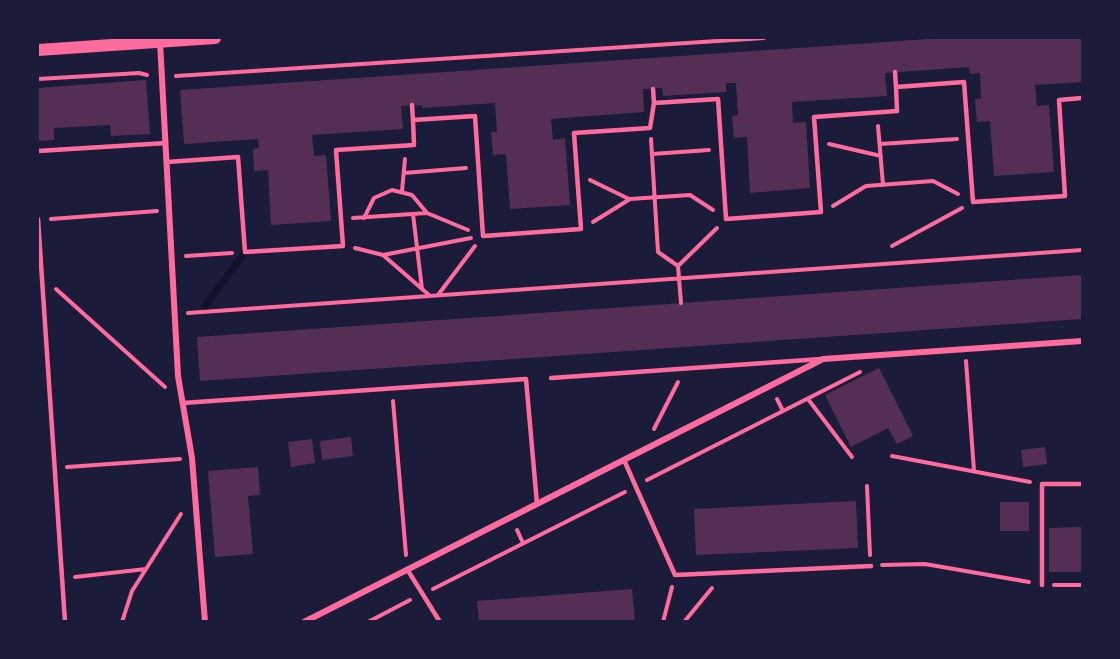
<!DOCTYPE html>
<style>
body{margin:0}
#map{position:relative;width:1120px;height:659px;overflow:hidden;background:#1b1b3a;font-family:Roboto,sans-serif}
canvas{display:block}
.frame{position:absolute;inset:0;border:39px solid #1b1b3a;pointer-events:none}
</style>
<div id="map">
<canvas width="1120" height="659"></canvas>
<div class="frame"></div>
</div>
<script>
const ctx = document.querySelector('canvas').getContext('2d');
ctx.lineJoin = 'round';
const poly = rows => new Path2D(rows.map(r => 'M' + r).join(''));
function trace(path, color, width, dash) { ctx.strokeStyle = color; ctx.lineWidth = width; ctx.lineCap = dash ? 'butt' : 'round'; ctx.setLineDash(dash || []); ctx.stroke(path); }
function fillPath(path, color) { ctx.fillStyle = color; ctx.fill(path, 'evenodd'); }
trace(poly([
 [205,306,245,252]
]), '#12122b', 7);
fillPath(poly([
 [944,38,1082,38,1082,82,1035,85,1037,106,1049,105,1054,172,994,176,990,121,977,122,975,99,981,99,980,73,970,74,969,67,885,73,887,96,792,102,793,123,806,122,810,188,750,193,747,137,734,138,732,116,738,115,736,83,726,83,726,92,663,96,662,88,643,89,644,112,551,119,553,140,565,138,570,205,510,209,506,154,493,155,491,132,497,132,495,103,422,108,422,105,401,106,403,129,312,135,314,156,326,155,331,221,271,225,268,170,254,171,253,149,259,148,258,139,184,144,180,90],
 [146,80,150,134,111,136,110,125,54,128,54,140,38,141,38,88],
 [1082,275,1082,319,200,381,197,337],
 [879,368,913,436,897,444,888,428,851,447,825,395],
 [351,437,353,456,322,460,320,441],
 [312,439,315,463,291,467,288,442],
 [1045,447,1047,464,1023,467,1021,450],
 [258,467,260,495,248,496,253,554,215,557,208,471],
 [856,501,858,548,696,555,694,509],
 [1000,502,1029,502,1029,531,1000,531],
 [1082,527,1082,572,1049,572,1049,528],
 [632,589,635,621,479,621,477,601]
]), '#542f53');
trace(poly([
 [176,76,764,38],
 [38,79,139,73,147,75],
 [878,126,883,185],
 [651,139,658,252,678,266],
 [829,144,881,156],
 [880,144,957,139],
 [652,154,709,150],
 [404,173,466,168],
 [590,180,629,199],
 [402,191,405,159],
 [833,206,866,186,933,181,958,194],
 [413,214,422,289],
 [353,218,427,213,468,230],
 [364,218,374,198,392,190,412,195,427,213],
 [51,219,157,211],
 [593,222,630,199,690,195,713,210],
 [892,246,962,208],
 [355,248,383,255,471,238],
 [383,255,429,295],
 [186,256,232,253],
 [56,289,165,387],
 [438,295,475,246],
 [681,303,678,266,717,228],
 [188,313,1082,250],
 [966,361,974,471],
 [777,399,783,411],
 [808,399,852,457],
 [393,401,406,555],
 [654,429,678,382],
 [892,456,1030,482],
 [67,467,180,459],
 [647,480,860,372],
 [867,486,870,555],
 [517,530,523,543],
 [882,565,925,564,1029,582],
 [75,577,146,569],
 [1054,585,1082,585],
 [433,589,625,492],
 [122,622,132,591,181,514],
 [368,622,410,600],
 [663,622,672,587],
 [684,622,712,588]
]), '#ff6b9d', 4);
trace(poly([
 [895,72,896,87],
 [653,89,654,103],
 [412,105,413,120],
 [38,151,166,143],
 [167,162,238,157,245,252,343,246,336,150,414,145,413,120,475,116,483,236,581,229,574,133,650,128,654,103,718,99,726,219,821,212,814,117,897,111,896,87,964,82,973,202,1065,196,1059,100,1082,98],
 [38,219,65,622],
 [551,378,821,359],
 [183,403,526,379,537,504],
 [624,460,675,575,871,566],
 [407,569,440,622],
 [1042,585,1042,484,1082,484]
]), '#ff6b9d', 4.5);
trace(poly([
 [160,42,178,376,192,458,205,622],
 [304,622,823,359,1082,341]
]), '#ff6b9d', 6);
trace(poly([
 [38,50,215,38]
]), '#ff6b9d', 12);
</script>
